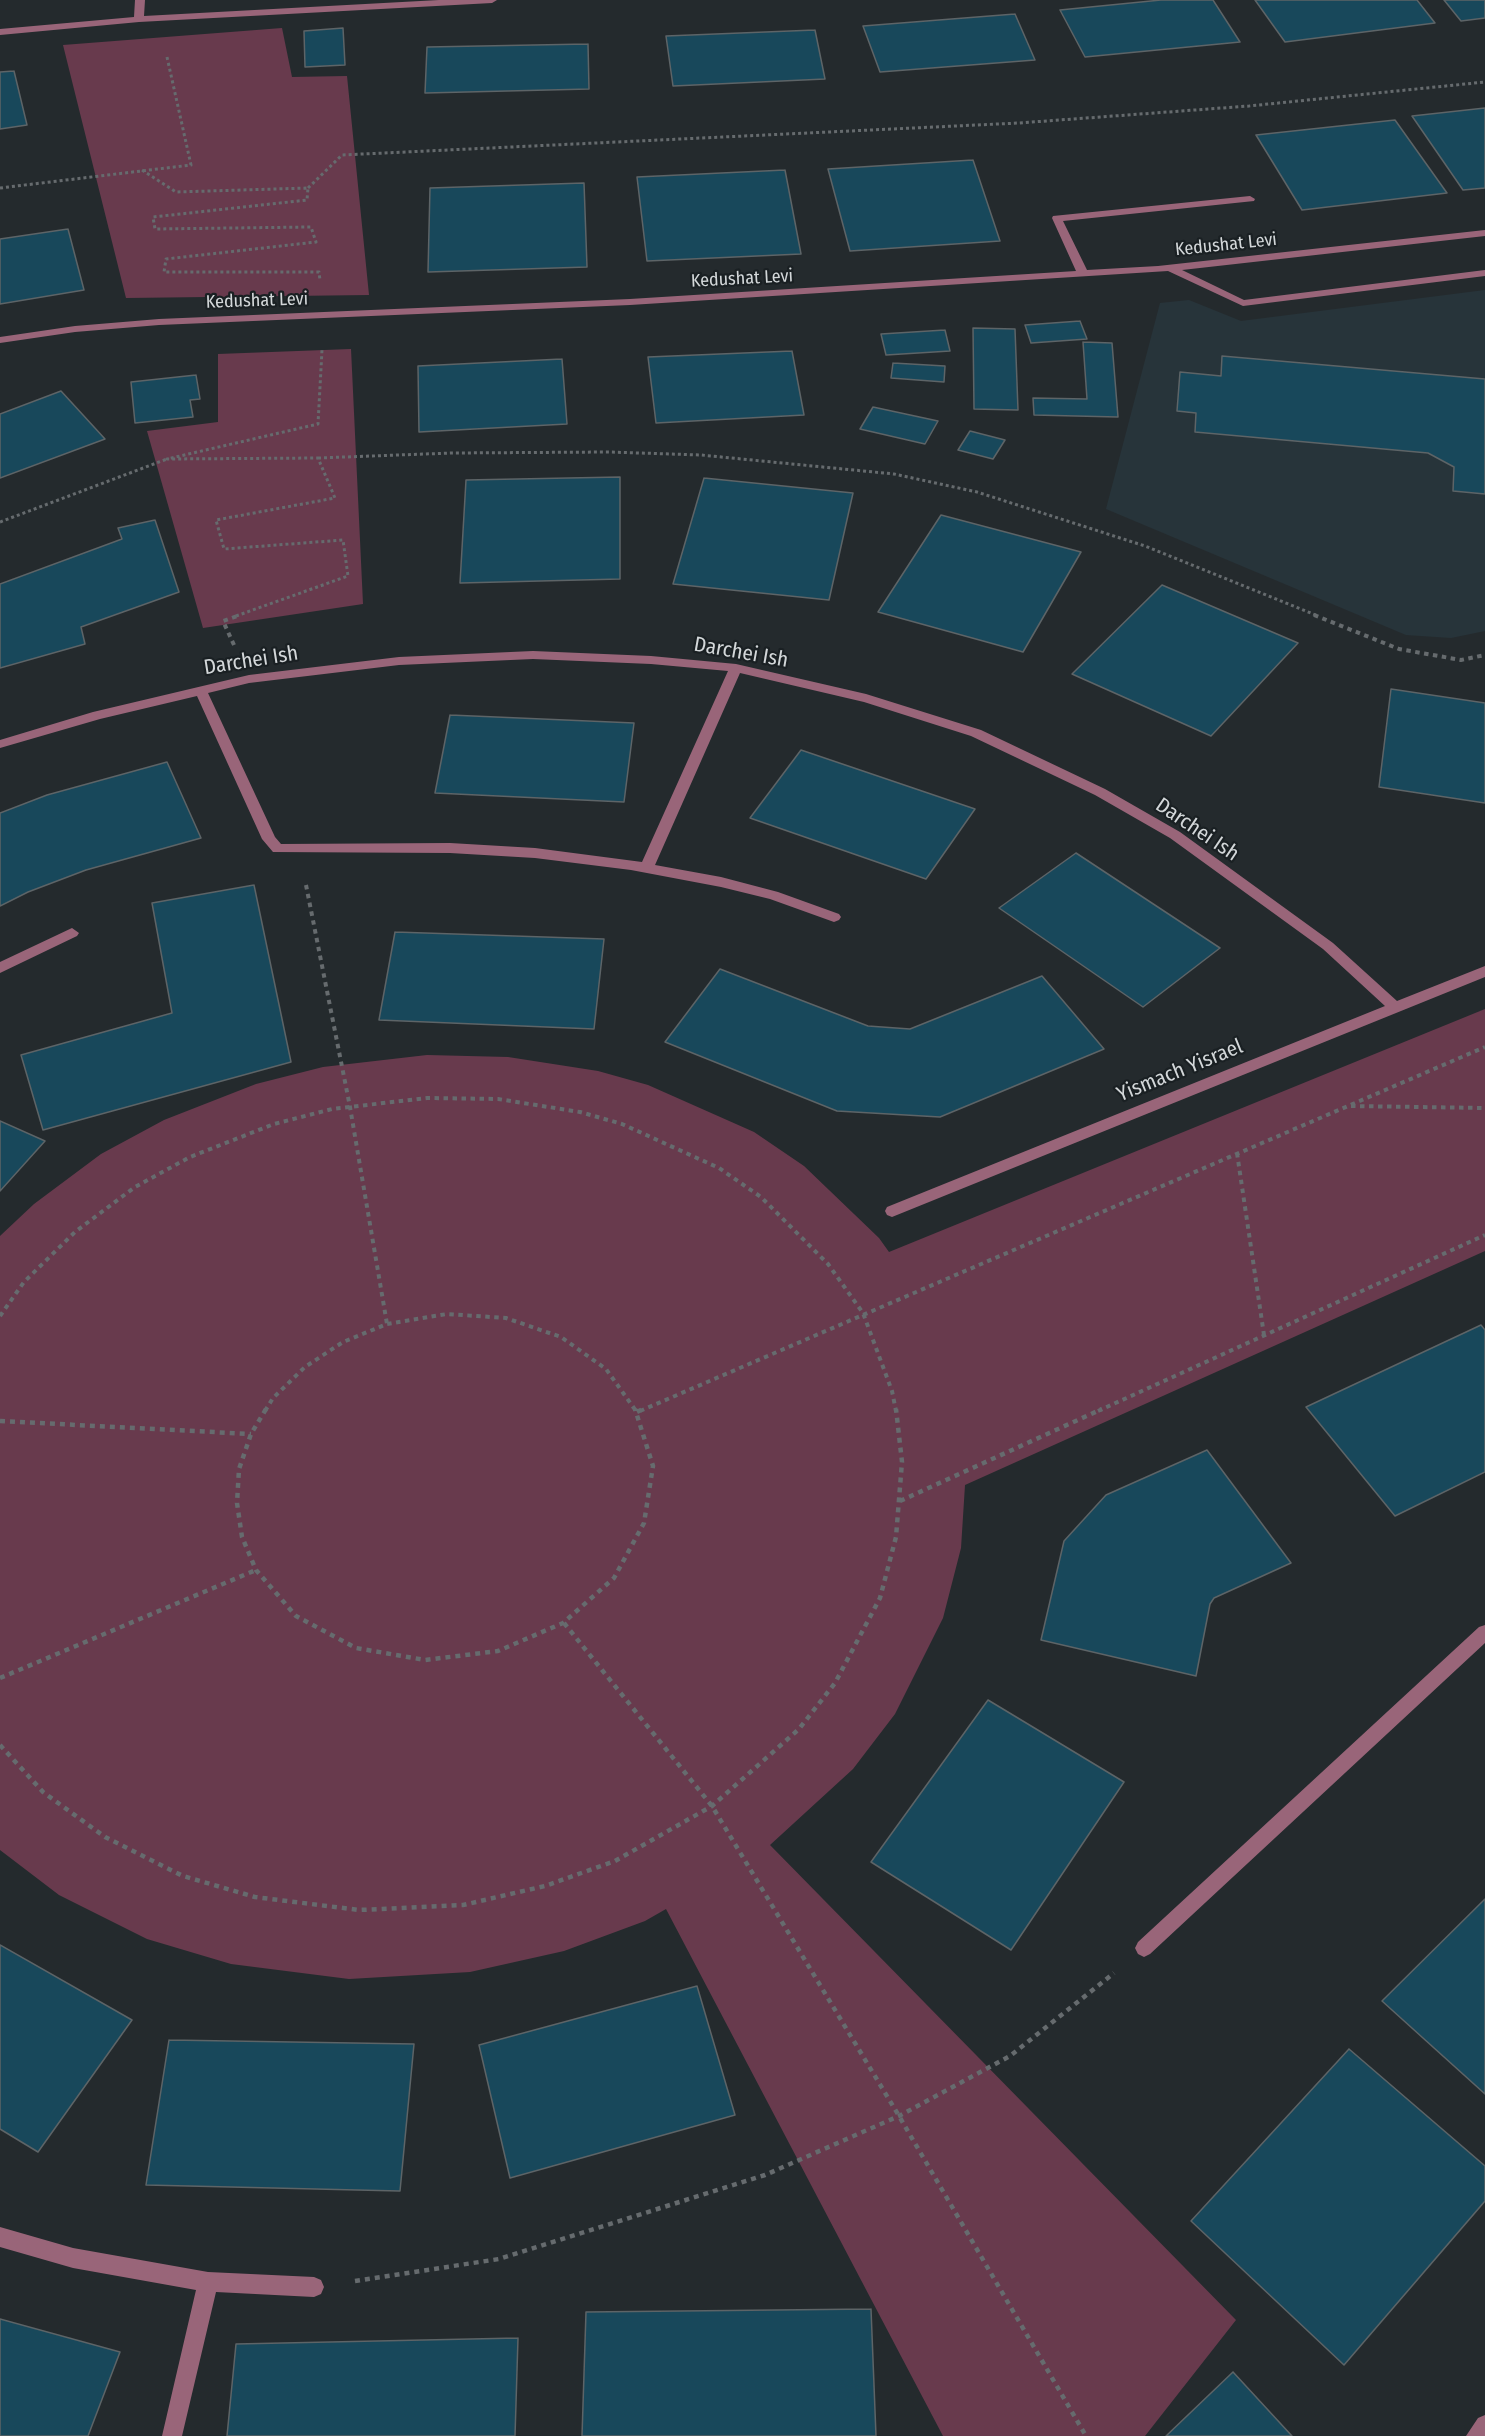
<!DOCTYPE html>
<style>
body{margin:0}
canvas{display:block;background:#242a2d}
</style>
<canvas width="1485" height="2436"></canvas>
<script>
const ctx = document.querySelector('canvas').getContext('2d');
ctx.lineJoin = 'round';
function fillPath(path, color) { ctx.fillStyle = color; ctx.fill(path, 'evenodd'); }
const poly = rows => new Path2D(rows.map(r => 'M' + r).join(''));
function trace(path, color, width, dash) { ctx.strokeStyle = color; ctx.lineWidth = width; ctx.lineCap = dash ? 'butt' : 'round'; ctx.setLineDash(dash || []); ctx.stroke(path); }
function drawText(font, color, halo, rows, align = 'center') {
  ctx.font = font + ' "Fira Sans Condensed",sans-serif'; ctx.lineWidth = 4.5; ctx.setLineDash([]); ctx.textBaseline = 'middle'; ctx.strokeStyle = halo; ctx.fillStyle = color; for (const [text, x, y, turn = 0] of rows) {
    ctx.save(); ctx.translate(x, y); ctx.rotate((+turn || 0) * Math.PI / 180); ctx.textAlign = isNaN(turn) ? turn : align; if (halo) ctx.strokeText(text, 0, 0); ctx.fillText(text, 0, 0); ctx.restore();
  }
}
fillPath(poly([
 [1485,290,1485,631,1451,638,1406,635,1106,509,1160,303,1189,300,1241,321]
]), '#27343a');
fillPath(poly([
 [282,28,292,77,347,76,369,295,126,298,63,45],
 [351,349,363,604,203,628,147,431,218,422,218,354],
 [1485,1009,1485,1251,965,1485,961,1548,943,1618,895,1714,853,1769,770,1845,1236,2320,1145,2436,943,2436,666,1909,645,1921,564,1951,470,1972,349,1979,231,1964,147,1939,59,1895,0,1850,0,1236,34,1204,101,1154,164,1120,256,1084,323,1067,427,1055,508,1057,598,1071,648,1085,754,1132,804,1166,879,1238,889,1252]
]), '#683a4d');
const building = poly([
 [1161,0,1213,0,1240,42,1085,57,1060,10,1161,0],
 [1255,0,1417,0,1435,23,1285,42,1255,0],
 [1444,0,1485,0,1485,18,1461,21,1444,0],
 [1015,14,1035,60,880,72,863,26,1015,14],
 [343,28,345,65,305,67,304,31,343,28],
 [815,30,825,79,673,86,666,36,815,30],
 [588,44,589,89,425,93,427,47,588,44],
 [14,71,27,125,0,129,0,72,14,71],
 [1485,108,1485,188,1463,190,1412,116,1485,108],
 [1395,120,1447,193,1302,210,1256,135,1395,120],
 [973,160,1000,241,850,251,828,169,973,160],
 [785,170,801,254,647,261,637,177,785,170],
 [584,183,587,267,428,272,430,188,584,183],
 [68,229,84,290,0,304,0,239,68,229],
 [1080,321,1087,339,1031,343,1025,325,1080,321],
 [973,328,1015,329,1018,410,974,409,973,328],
 [945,330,950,351,886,355,881,334,945,330],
 [1083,342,1112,343,1118,417,1034,415,1033,398,1087,399,1083,342],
 [792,351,804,415,656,423,648,357,792,351],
 [1222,356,1485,379,1485,494,1453,491,1454,467,1428,453,1195,432,1196,413,1177,411,1180,372,1221,376,1222,356],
 [562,359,567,424,419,432,418,366,562,359],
 [893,363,945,366,944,382,891,378,893,363],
 [196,375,200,399,190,400,193,417,135,423,131,382,196,375],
 [61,391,105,439,0,478,0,414,61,391],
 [873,407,938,421,925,444,860,429,873,407],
 [970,431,1005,440,993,459,958,450,970,431],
 [620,477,620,579,460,583,466,480,620,477],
 [704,478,853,493,829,600,673,584,704,478],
 [941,515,1081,552,1023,652,878,612,941,515],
 [155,520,179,592,81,627,85,644,0,668,0,584,122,539,118,528,155,520],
 [1162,585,1298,643,1211,736,1072,674,1162,585],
 [1391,689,1485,703,1485,803,1379,787,1391,689],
 [450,715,634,723,624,802,435,793,450,715],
 [801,750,975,809,926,879,750,818,801,750],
 [167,762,201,838,86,870,28,892,0,906,0,813,47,795,167,762],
 [1076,853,1220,948,1143,1007,999,908,1076,853],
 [254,885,291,1062,43,1130,21,1055,172,1013,152,903,254,885],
 [395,932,604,939,594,1029,379,1020,395,932],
 [720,969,868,1026,910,1029,1042,976,1104,1049,940,1117,837,1111,665,1042,720,969],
 [0,1121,45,1141,0,1191,0,1121],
 [1481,1325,1485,1330,1485,1472,1395,1516,1306,1407,1481,1325],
 [1207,1450,1291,1563,1214,1598,1210,1604,1196,1676,1041,1640,1064,1541,1106,1495,1207,1450],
 [988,1700,1124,1782,1011,1950,871,1862,988,1700],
 [1485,1899,1485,2094,1382,2001,1485,1899],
 [0,1945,132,2020,38,2152,0,2129,0,1945],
 [697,1986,735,2115,510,2178,479,2045,697,1986],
 [169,2040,414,2044,400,2191,146,2185,169,2040],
 [1349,2049,1485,2166,1485,2201,1344,2365,1191,2221,1349,2049],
 [871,2309,876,2436,582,2436,586,2312,871,2309],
 [0,2319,120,2352,88,2436,0,2436,0,2319],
 [518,2338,515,2436,227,2436,236,2344,518,2338],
 [1233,2372,1292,2436,1166,2436,1233,2372]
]);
fillPath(building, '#18485b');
trace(building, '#5d6467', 1.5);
trace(poly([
 [142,170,176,192,308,188,307,200,153,217,155,229,311,227,316,242,166,259,164,272,319,272,320,280],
 [0,188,191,165,167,57,170,57],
 [308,188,342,155,1019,123,1249,106,1485,82],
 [318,458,452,453,609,452,701,455,894,474,977,492,1145,546,1318,616],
 [0,522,167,459],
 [236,616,348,576,343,540,224,549,216,520,335,498,318,458,167,459,318,424,322,350]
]), '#666b6e', 3, [3, 3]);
trace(poly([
 [1314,615,1399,649,1461,660,1485,655],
 [234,645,223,621,240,615],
 [306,885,350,1107,387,1324],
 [1351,1106,1485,1108],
 [1237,1153,1264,1335],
 [0,1316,24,1282,75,1232,135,1187,190,1157,274,1124,332,1109,427,1098,498,1099,580,1112,622,1124,719,1168,761,1197,828,1264,863,1313,892,1391,896,1411],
 [265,1411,273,1398,305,1367,343,1342,387,1324,447,1314,506,1318,561,1337,606,1369,636,1411],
 [640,1411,1485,1047],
 [1098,1411,1485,1235]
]), '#666b6e', 4, [4.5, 4.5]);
trace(poly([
 [266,1409,251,1434,239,1469,237,1503,242,1537,256,1570,296,1616,356,1648,425,1660,498,1651,563,1623,614,1578,644,1523,653,1466,635,1409],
 [637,1412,643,1409],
 [0,1421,251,1434],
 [900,1501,1102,1409],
 [564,1623,712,1806,899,2116,1086,2436],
 [0,1678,256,1570],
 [0,1745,43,1792,105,1837,183,1876,255,1897,359,1910,463,1905,545,1886,615,1861,712,1806,799,1729,835,1683,880,1598,896,1537,902,1462,896,1409],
 [355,2281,499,2259,765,2175,899,2116,1010,2056,1114,1973]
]), '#666b6e', 4.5, [5, 5]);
fillPath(poly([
 [135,0,145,0,144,16,439,0,497,0,492,3,139,22,0,35,0,29,134,17,135,0],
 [1250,196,1255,199,1254,201,1063,221,1087,270,1158,266,1485,230,1485,236,1182,270,1244,300,1485,270,1485,276,1243,306,1168,271,630,305,159,325,75,332,0,343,0,337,75,326,159,319,630,299,1076,271,1052,218,1053,216,1250,196],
 [533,651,651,656,736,664,866,694,981,730,1105,789,1180,832,1333,943,1397,1001,1485,966,1485,977,892,1217,887,1215,885,1211,887,1207,1385,1006,1323,949,1170,838,1095,795,971,736,864,702,740,673,655,865,721,877,778,892,839,914,841,917,839,920,834,922,770,899,721,887,631,870,535,858,450,853,273,852,262,839,197,696,100,719,0,748,0,740,93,712,249,675,399,657,533,651],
 [533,659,651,664,728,671,642,862,535,848,450,843,281,844,275,837,208,693,249,683,399,665,533,659],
 [72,928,79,933,77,936,0,973,0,962,72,928],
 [1485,1625,1485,1643,1150,1954,1144,1957,1138,1954,1135,1948,1138,1942,1479,1627,1485,1625],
 [0,2227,73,2248,208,2272,314,2277,321,2280,324,2287,321,2294,314,2297,216,2292,182,2436,162,2436,196,2290,73,2268,0,2247,0,2227],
 [1485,2415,1485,2436,1466,2436,1478,2418,1485,2415]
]), '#996579');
drawText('18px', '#d3d7d9', '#1a2023', [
 ["Kedushat Levi",1226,245,-6],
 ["Kedushat Levi",742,279,-3],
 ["Kedushat Levi",257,301,-2]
]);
drawText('21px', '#d3d7d9', '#1a2023', [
 ["Darchei Ish",741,653,10],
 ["Darchei Ish",251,661,-9],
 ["Darchei Ish",1197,830,34],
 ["Yismach Yisrael",1180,1071,-22]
]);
</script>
